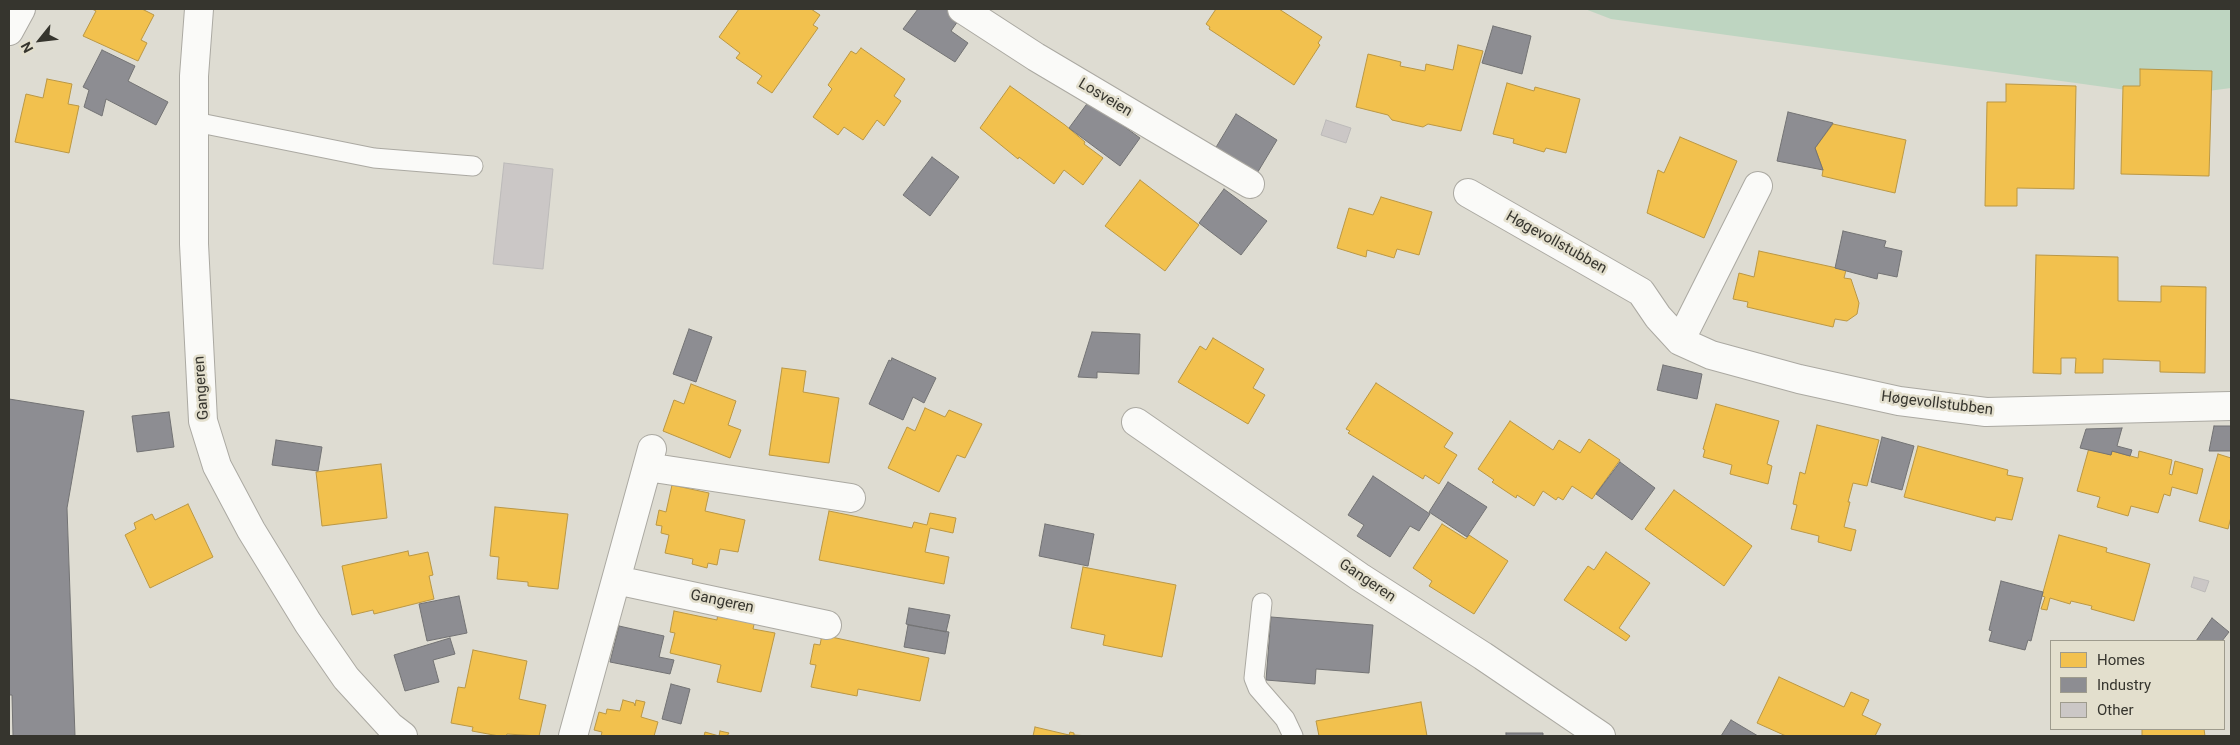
<!DOCTYPE html>
<meta charset="utf-8">
<style>
body{margin:0}
#map{position:relative;width:2240px;height:745px;overflow:hidden;background:#dedcd2;font-family:Roboto,sans-serif}
canvas{display:block}
.frame{position:absolute;inset:0;border:10px solid #36352e;pointer-events:none}
.legend{position:absolute;left:2050px;top:640px;width:175px;height:90px;box-sizing:border-box;background:#e3dfcd;border:1px solid #9e9b8d;margin:0;padding:6px 9px;list-style:none;font-size:15px;color:#36352e}
.legend li{display:flex;align-items:center;gap:10px;height:25px}
.legend b{width:25px;border:1px solid #9e9b8d}
.north{position:absolute;left:15px;top:15px;width:50px;height:50px;-webkit-text-stroke:4px #e3dfcd;paint-order:stroke;rotate:241deg;font-size:14px;font-weight:700;line-height:20px;text-align:center;color:#36352e}
.north::after{content:'';display:block;margin:auto;width:18px;height:22px;background:#36352e;clip-path:polygon(50% 0,100% 100%,50% 72%,0 100%)}
</style>
<div id="map">
<canvas width="2240" height="745"></canvas>
<div class="frame"></div>
<ul class="legend">
<li><b style="height:14px;background:#f2c14e"></b>Homes</li>
<li><b style="height:14px;background:#8d8d92"></b>Industry</li>
<li><b style="height:14px;background:#cbc7c6"></b>Other</li>
</ul>
<div class="north">N</div>
</div>
<script>
const ctx = document.querySelector('canvas').getContext('2d');
ctx.lineJoin = 'round';
function fillPath(path, color) { ctx.fillStyle = color; ctx.fill(path, 'evenodd'); }
const poly = rows => new Path2D(rows.map(r => 'M' + r).join(''));
function trace(path, color, width, dash) { ctx.strokeStyle = color; ctx.lineWidth = width; ctx.lineCap = dash ? 'butt' : 'round'; ctx.setLineDash(dash || []); ctx.stroke(path); }
function drawText(font, color, halo, rows, align = 'center') {
  ctx.font = font + ' Roboto,sans-serif'; ctx.lineWidth = 5; ctx.setLineDash([]); ctx.textBaseline = 'middle'; ctx.strokeStyle = halo; ctx.fillStyle = color; for (const [text, x, y, turn = 0] of rows) {
    ctx.save(); ctx.translate(x, y); ctx.rotate((+turn || 0) * Math.PI / 180); ctx.textAlign = isNaN(turn) ? turn : align; if (halo) ctx.strokeText(text, 0, 0); ctx.fillText(text, 0, 0); ctx.restore();
  }
}
fillPath(poly([
 [1585,9,2231,9,2231,88,2170,96,1611,19]
]), '#bed5c1');
const homes = poly([
 [92,9,142,9,154,15,141,40,147,43,138,61,83,36,96,11,92,9],
 [739,9,811,9,820,15,813,25,818,28,772,93,757,83,762,76,736,58,740,53,719,37,739,9],
 [1216,9,1279,9,1322,37,1318,43,1320,45,1294,85,1209,29,1210,27,1206,24,1216,9],
 [1458,45,1483,51,1461,131,1428,124,1423,127,1392,120,1388,115,1356,107,1368,54,1401,62,1400,66,1425,71,1426,64,1453,70,1458,45],
 [861,48,905,79,894,96,901,101,884,126,877,120,863,140,844,127,838,135,813,117,832,89,828,85,851,51,856,54,861,48],
 [2140,69,2212,71,2209,176,2121,174,2123,86,2140,86,2140,69],
 [47,79,72,84,68,104,79,106,69,153,15,142,26,94,43,98,47,79],
 [1507,83,1534,91,1535,87,1580,99,1566,153,1546,148,1544,152,1513,143,1514,139,1493,134,1507,83],
 [2006,84,2076,86,2074,189,2017,188,2017,206,1985,206,1987,102,2006,102,2006,84],
 [1010,86,1065,125,1085,142,1084,144,1103,158,1083,185,1064,170,1054,184,1019,157,1018,159,980,128,1010,86],
 [1833,124,1906,140,1895,193,1822,176,1823,170,1815,148,1833,124],
 [1680,137,1737,161,1704,238,1647,213,1658,170,1664,173,1680,137],
 [1140,180,1199,225,1165,271,1105,226,1140,180],
 [1381,197,1432,212,1419,255,1397,249,1394,258,1367,250,1366,257,1337,248,1349,208,1373,215,1381,197],
 [1759,251,1846,270,1844,278,1851,279,1859,303,1857,314,1847,321,1835,319,1833,327,1747,307,1748,302,1733,299,1739,273,1754,277,1759,251],
 [2036,255,2118,257,2118,301,2161,302,2161,286,2206,287,2205,373,2160,372,2160,361,2103,359,2103,373,2075,373,2076,358,2061,358,2061,374,2033,373,2036,255],
 [1213,338,1264,369,1253,388,1265,395,1248,424,1178,382,1200,346,1206,350,1213,338],
 [782,368,806,371,803,392,839,398,829,463,769,455,782,368],
 [1376,383,1453,433,1444,447,1457,455,1439,484,1425,475,1423,479,1348,433,1350,431,1346,429,1376,383],
 [691,384,736,401,728,425,741,430,730,458,663,431,674,400,684,404,691,384],
 [1716,404,1779,421,1767,464,1772,466,1768,484,1730,474,1732,465,1703,457,1705,450,1703,449,1716,404],
 [925,408,945,417,949,410,982,424,965,458,957,455,939,492,888,468,907,427,915,431,925,408],
 [1510,421,1553,450,1559,440,1580,453,1589,439,1620,460,1592,499,1572,486,1563,500,1558,497,1556,500,1543,491,1534,506,1517,495,1516,498,1492,482,1494,480,1478,469,1510,421],
 [1817,425,1879,440,1867,486,1853,483,1848,502,1850,502,1844,527,1856,530,1851,551,1818,542,1819,536,1791,529,1797,505,1793,504,1800,472,1805,474,1817,425],
 [1918,446,2008,470,2007,475,2023,478,2012,520,1996,517,1995,521,1904,497,1918,446],
 [2089,448,2111,455,2112,451,2138,458,2139,451,2172,460,2169,474,2172,475,2175,461,2203,469,2197,494,2172,487,2170,496,2164,494,2158,513,2131,506,2128,516,2097,507,2100,497,2077,491,2089,448],
 [2218,454,2231,458,2231,517,2228,529,2199,521,2218,454],
 [381,464,387,518,322,526,316,472,381,464],
 [672,485,709,493,705,511,745,520,738,552,720,549,717,565,708,563,707,568,692,564,693,559,665,553,669,535,661,533,662,526,656,525,659,510,666,512,672,485],
 [1674,490,1752,546,1724,586,1645,529,1674,490],
 [188,504,213,557,150,588,125,535,136,529,134,523,152,514,155,520,188,504],
 [495,507,568,514,558,589,528,586,528,582,497,579,499,557,490,556,495,507],
 [829,511,912,528,914,522,927,525,930,513,956,518,953,533,930,528,925,552,949,557,944,584,819,560,829,511],
 [1442,524,1466,539,1469,535,1508,561,1474,614,1429,586,1432,581,1413,568,1442,524],
 [2059,535,2107,548,2106,552,2150,564,2134,621,2091,609,2092,606,2071,601,2070,604,2050,598,2047,610,2041,609,2045,597,2042,596,2059,535],
 [408,551,409,556,428,552,433,575,429,576,434,599,374,614,373,610,352,615,342,566,408,551],
 [1606,552,1650,583,1619,628,1630,636,1626,641,1564,600,1588,566,1594,570,1606,552],
 [1083,567,1176,585,1162,657,1103,645,1105,635,1071,628,1083,567],
 [674,611,717,620,718,612,755,620,753,629,775,633,761,692,717,682,721,665,670,653,675,633,670,632,674,611],
 [822,635,929,658,920,701,858,689,857,696,811,687,816,665,810,664,814,644,820,645,822,635],
 [473,650,527,661,519,699,546,705,539,736,507,734,506,736,499,736,472,731,473,727,451,723,458,687,465,688,473,650],
 [1779,677,1844,707,1851,692,1869,700,1862,715,1881,724,1875,736,1786,736,1757,723,1779,677],
 [623,700,634,703,635,706,636,700,645,702,641,717,658,722,654,736,601,736,602,732,594,730,599,712,606,714,607,709,620,711,623,700],
 [1421,702,1427,736,1319,736,1316,721,1421,702],
 [1035,727,1069,735,1070,732,1074,733,1074,735,1090,736,1033,736,1035,727],
 [2142,729,2204,729,2205,736,2142,736,2142,729],
 [720,731,729,733,727,736,704,736,705,732,719,736,720,731]
]);
fillPath(homes, '#f2c14e');
trace(homes, '#ba9744', 1);
const industry = poly([
 [918,9,947,9,960,18,951,31,968,43,955,62,903,29,918,9],
 [1493,26,1531,36,1522,74,1482,63,1493,26],
 [102,50,135,66,128,81,168,102,156,125,106,99,102,116,84,107,89,90,83,87,102,50],
 [1089,101,1140,138,1120,166,1069,128,1089,101],
 [1788,112,1833,123,1815,148,1823,170,1777,161,1788,112],
 [1236,114,1277,140,1256,175,1215,149,1236,114],
 [932,157,959,177,930,216,903,195,932,157],
 [1224,189,1267,221,1241,255,1199,223,1224,189],
 [1843,231,1886,241,1884,247,1902,251,1897,277,1878,273,1877,279,1835,268,1843,231],
 [689,329,712,337,696,382,673,374,689,329],
 [1092,332,1140,334,1139,374,1097,372,1097,378,1078,377,1092,332],
 [892,358,936,378,924,403,913,397,903,420,869,404,889,360,891,361,892,358],
 [1663,365,1702,374,1697,399,1657,390,1663,365],
 [9,399,84,411,67,508,75,736,13,736,12,695,9,695,9,399],
 [169,412,174,447,137,452,132,416,169,412],
 [2214,426,2231,426,2231,451,2209,451,2214,426],
 [2122,428,2117,446,2132,450,2130,456,2112,451,2111,455,2080,448,2086,429,2122,428],
 [1882,437,1914,446,1902,490,1871,482,1882,437],
 [276,440,322,447,318,471,272,465,276,440],
 [1620,462,1655,488,1632,520,1596,494,1620,462],
 [1373,476,1430,514,1419,531,1410,526,1390,557,1357,536,1364,525,1348,515,1373,476],
 [1448,482,1487,507,1467,537,1429,512,1448,482],
 [1045,524,1094,534,1088,566,1039,556,1045,524],
 [2001,581,2043,592,2031,641,2028,640,2025,650,1989,641,1992,631,1989,630,2001,581],
 [459,596,467,633,427,641,419,604,459,596],
 [909,608,950,615,946,632,906,624,909,608],
 [1271,617,1373,625,1369,673,1316,669,1315,684,1266,680,1271,617],
 [2212,618,2229,632,2222,641,2196,641,2212,618],
 [908,625,949,632,945,654,904,647,908,625],
 [619,626,664,636,659,657,674,660,670,674,610,662,619,626],
 [450,638,455,654,433,660,439,682,405,691,394,655,450,638],
 [671,684,690,689,681,724,662,719,671,684],
 [1731,720,1758,736,1721,736,1731,720],
 [1506,733,1543,733,1543,736,1506,736,1506,733]
]);
fillPath(industry, '#8d8d92');
trace(industry, '#737374', 1);
const building = poly([
 [1326,120,1351,128,1346,143,1321,135,1326,120],
 [504,163,553,169,543,269,493,264,504,163],
 [2194,577,2209,581,2205,592,2191,587,2194,577]
]);
fillPath(building, '#cbc7c6');
trace(building, '#bcbab9', 1);
const service = poly([
 [195,122,374,158,473,166],
 [1262,603,1254,678,1258,688,1285,719,1293,736]
]);
const minor = poly([
 [199,9,194,76,194,244,203,421,217,466,251,530,308,623,346,678,390,726,403,736],
 [962,9,1036,57,1250,184],
 [1468,193,1641,292,1658,317,1680,341,1711,355,1799,379,1899,401,1986,412,2231,406],
 [1680,341,1758,186],
 [1136,422,1360,577,1483,656,1601,736],
 [647,467,851,498],
 [616,580,827,625],
 [573,736,652,449]
]);
const secondary = poly([
 [9,31,21,9]
]);
trace(service, '#aba9a2', 21);
trace(minor, '#aba9a2', 30);
trace(secondary, '#aba9a2', 30);
trace(service, '#fafaf8', 19);
trace(minor, '#fafaf8', 28);
trace(secondary, '#fafaf8', 28);
drawText('15px', '#36352e', '#e3dfcd', [
 ["Losveien",1105,98,31],
 ["Høgevollstubben",1556,243,29],
 ["Gangeren",202,388,-94],
 ["Høgevollstubben",1937,404,7],
 ["Gangeren",1367,581,34],
 ["Gangeren",722,602,12]
]);
</script>
